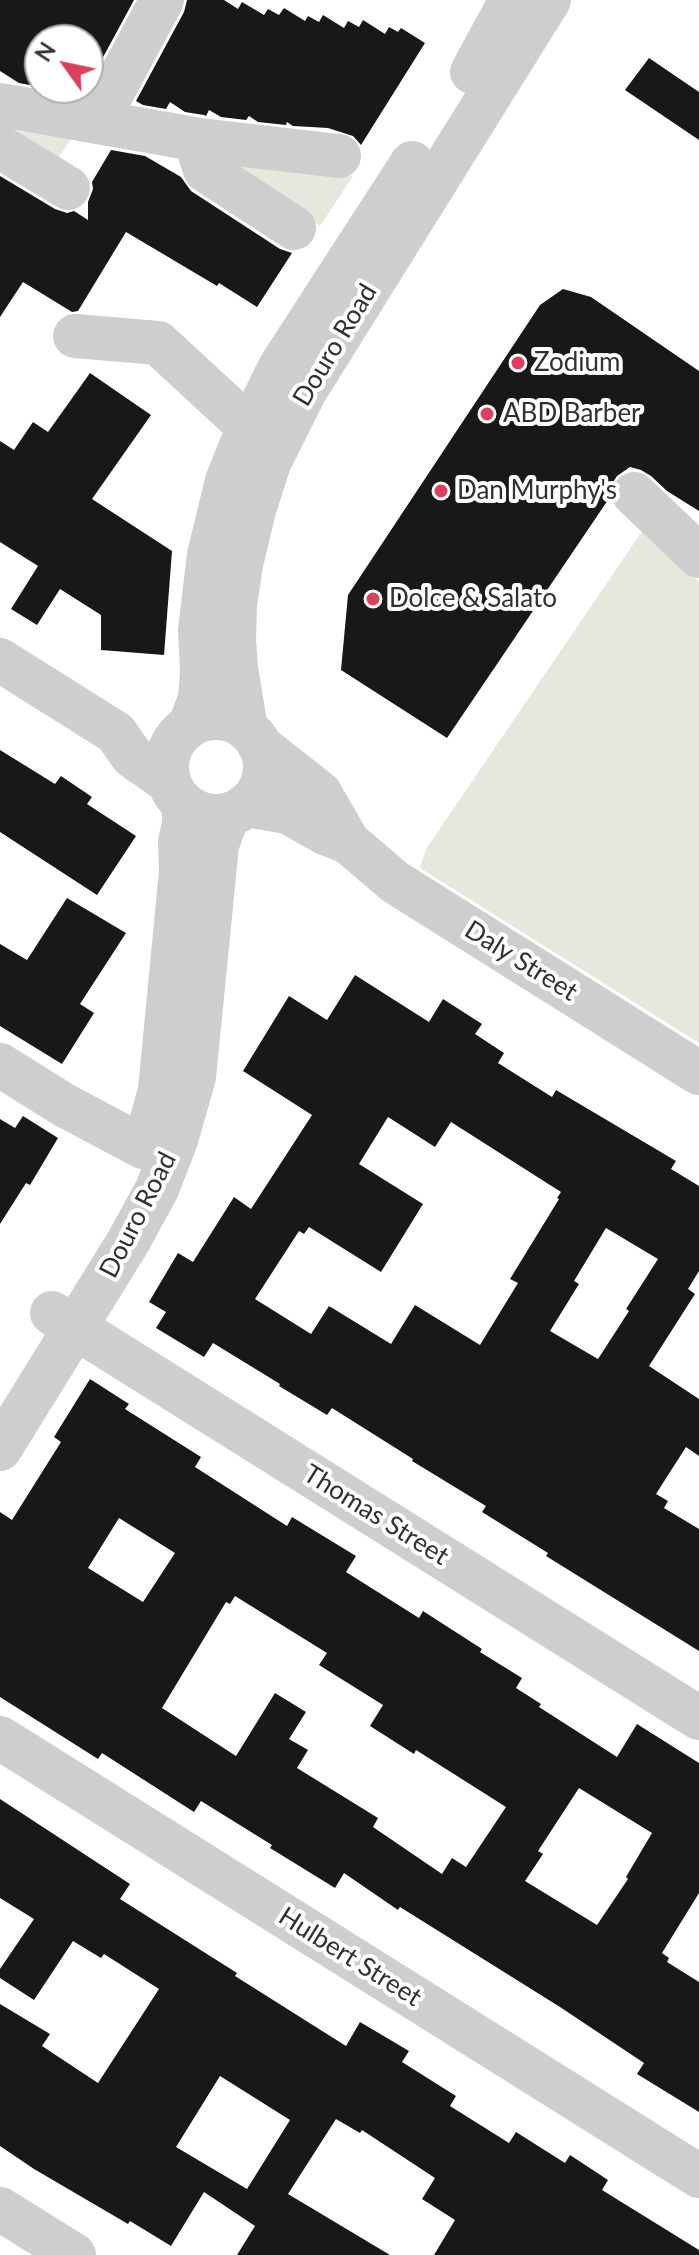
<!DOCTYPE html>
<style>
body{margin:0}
#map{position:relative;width:699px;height:2255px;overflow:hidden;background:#fff;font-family:Lato,sans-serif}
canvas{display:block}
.north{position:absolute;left:24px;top:24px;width:80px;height:80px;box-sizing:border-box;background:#fff;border:2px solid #adadad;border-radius:50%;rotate:303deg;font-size:22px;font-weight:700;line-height:32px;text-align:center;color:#313131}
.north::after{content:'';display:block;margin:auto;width:28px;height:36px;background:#d8425e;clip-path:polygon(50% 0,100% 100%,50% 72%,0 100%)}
</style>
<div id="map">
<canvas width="699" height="2255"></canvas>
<div class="north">N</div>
</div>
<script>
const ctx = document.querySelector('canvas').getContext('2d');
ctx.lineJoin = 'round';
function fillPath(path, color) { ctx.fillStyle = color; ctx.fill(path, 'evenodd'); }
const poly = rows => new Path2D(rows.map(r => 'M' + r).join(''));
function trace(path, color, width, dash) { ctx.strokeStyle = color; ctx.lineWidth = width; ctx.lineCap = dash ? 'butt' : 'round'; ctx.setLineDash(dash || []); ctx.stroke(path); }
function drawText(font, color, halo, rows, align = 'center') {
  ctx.font = font + ' Lato,sans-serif'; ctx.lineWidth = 8; ctx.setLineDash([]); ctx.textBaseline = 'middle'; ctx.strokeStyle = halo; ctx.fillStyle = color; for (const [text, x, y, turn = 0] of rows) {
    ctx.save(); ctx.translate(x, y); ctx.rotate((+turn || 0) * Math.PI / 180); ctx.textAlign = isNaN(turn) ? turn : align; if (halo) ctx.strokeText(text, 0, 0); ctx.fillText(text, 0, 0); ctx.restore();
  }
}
fillPath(poly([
 [0,128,71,139,55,163],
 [217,162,343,173,353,176,320,226],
 [647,524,699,582,699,1043,420,868,426,849]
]), '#e5e9dd');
fillPath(poly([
 [0,0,134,0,88,85,88,40,40,40,40,87,19,83,0,71],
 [187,0,224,0,238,9,242,2,264,15,268,9,279,15,284,8,305,21,308,16,319,22,323,15,344,28,348,21,359,27,363,20,385,34,389,27,398,32,401,28,425,43,361,145,353,136,328,128,293,126,287,122,286,125,258,122,249,116,246,120,221,117,209,110,206,116,204,115,185,112,170,102,166,109,143,105,136,101,184,12],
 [649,58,699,92,699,140,625,90],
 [111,150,145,156,181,177,191,191,280,249,292,253,257,307,219,283,217,286,126,232,78,311,72,312,23,282,0,317,0,176,55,209,67,213,74,211,88,220,88,202,93,189,92,182],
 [563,289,591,297,699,371,699,511,667,491,651,476,641,470,630,467,617,476,610,487,610,497,447,738,341,670,348,595,540,305],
 [90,373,151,415,92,499,172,551,164,655,101,650,101,615,60,589,37,625,11,609,38,566,0,542,0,441,14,450,33,422,48,432],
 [0,750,55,784,61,776,92,797,87,804,136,836,97,895,0,832],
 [67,898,126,933,80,1004,94,1013,62,1064,0,1026,0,944,27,960],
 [355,975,429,1022,443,999,482,1024,475,1034,504,1053,498,1063,552,1097,556,1090,676,1161,671,1169,699,1186,699,1271,688,1289,695,1294,649,1366,699,1399,699,1456,686,1447,656,1494,668,1501,664,1508,699,1529,699,1651,546,1556,548,1553,482,1512,486,1506,412,1461,413,1459,332,1408,327,1415,279,1386,280,1384,213,1343,204,1357,156,1328,166,1312,149,1302,178,1253,193,1262,234,1197,251,1209,312,1115,243,1071,289,996,327,1020],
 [388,1117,435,1147,451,1122,561,1192,557,1198,559,1199,510,1279,518,1283,480,1345,415,1305,391,1344,329,1306,311,1334,255,1299,299,1231,304,1234,309,1227,381,1272,423,1204,359,1164],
 [606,1228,658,1259,626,1309,629,1311,598,1359,550,1331,579,1284,574,1281],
 [23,1116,58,1138,30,1185,26,1183,0,1224,0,1119,15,1128],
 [90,1379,129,1404,125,1409,201,1457,195,1467,287,1526,292,1517,356,1556,346,1572,419,1618,423,1611,482,1649,480,1652,522,1678,516,1688,541,1704,539,1707,617,1757,637,1724,699,1763,699,1893,662,1953,669,1958,667,1962,699,1982,699,2112,637,2074,644,2063,560,2007,400,1907,398,1910,344,1873,335,1888,270,1848,272,1845,201,1801,194,1812,102,1753,98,1759,0,1697,0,1512,12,1520,61,1442,54,1437],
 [119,1518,175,1553,143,1602,88,1568],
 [235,1596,327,1653,319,1665,383,1705,370,1726,414,1754,416,1750,506,1807,466,1867,452,1858,442,1874,373,1827,378,1818,297,1768,308,1750,289,1739,306,1712,275,1693,236,1756,162,1708,226,1602,230,1604],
 [579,1788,652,1833,626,1877,628,1879,597,1925,525,1881,543,1854,538,1851],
 [0,1799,130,1884,120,1899,237,1973,235,1976,346,2046,360,2022,409,2051,402,2062,456,2096,450,2106,509,2143,516,2132,565,2163,570,2155,608,2180,602,2190,699,2250,699,2255,434,2255,455,2220,422,2199,435,2178,362,2130,360,2133,336,2119,288,2194,390,2255,237,2255,255,2226,204,2192,171,2246,130,2221,128,2224,34,2169,0,2146,0,2004,50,2034,42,2046,98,2083,159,1989,104,1954,101,1958,73,1941,34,2000,0,1978,0,1969,34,1919,0,1898],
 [220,2076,290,2120,247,2189,176,2147]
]), '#181818');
trace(poly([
 [472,72,511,0],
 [0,105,200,140,339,156],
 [97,121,162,0],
 [200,140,199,151,205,170,294,228],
 [0,147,68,188],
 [75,336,158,343,250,428],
 [634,494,699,556],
 [0,660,116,733,132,756,169,782],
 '167 767a49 49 0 1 1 98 0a49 49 0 1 1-98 0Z',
 [190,725,200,699,202,673,200,630,209,555,227,481,241,446,280,367,412,163],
 [246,729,236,668,234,640,235,605,241,564,254,510,269,463,305,391,549,0],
 [259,745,320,793,348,842,395,882,699,1073],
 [246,805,288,812,325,833,348,842],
 [0,1065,64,1105,143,1147],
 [148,1134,160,1090,181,871,180,842,184,823,184,805],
 [52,1313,699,1718],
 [0,1449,128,1242,157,1189,176,1140,194,1077,217,845,228,815],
 [0,1738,699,2176],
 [0,2209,74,2255]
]), '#cecece', 44);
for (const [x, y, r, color] of [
 [518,363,8,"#d8425e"],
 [487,414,8,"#d8425e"],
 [441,491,8,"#d8425e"],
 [373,599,8,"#d8425e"]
]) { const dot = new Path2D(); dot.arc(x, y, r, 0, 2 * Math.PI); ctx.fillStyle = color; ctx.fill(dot); trace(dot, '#fff', 3); }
drawText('26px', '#313131', '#fff', [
 ["Douro Road",335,345,-59],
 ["Daly Street",521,961,32],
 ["Douro Road",138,1215,-63],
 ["Thomas Street",376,1515,32],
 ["Hulbert Street",350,1957,32]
]);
drawText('26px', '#313131', '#fff', [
 ["Zodium",534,363],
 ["ABD Barber",503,414],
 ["Dan Murphy's",457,491],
 ["Dolce & Salato",389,599]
], 'left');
</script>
